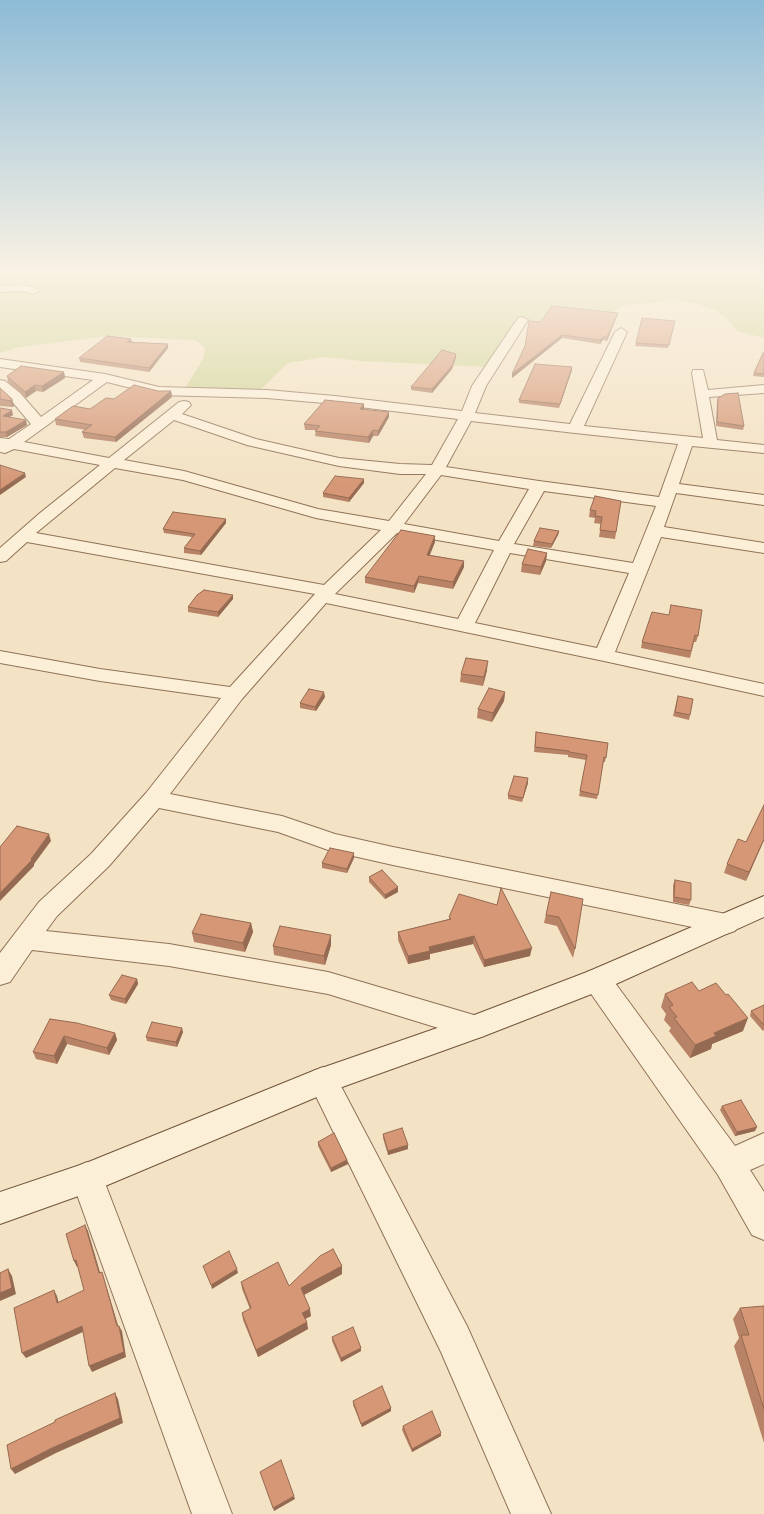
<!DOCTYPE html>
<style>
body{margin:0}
canvas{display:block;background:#f3e2c3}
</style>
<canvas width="764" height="1514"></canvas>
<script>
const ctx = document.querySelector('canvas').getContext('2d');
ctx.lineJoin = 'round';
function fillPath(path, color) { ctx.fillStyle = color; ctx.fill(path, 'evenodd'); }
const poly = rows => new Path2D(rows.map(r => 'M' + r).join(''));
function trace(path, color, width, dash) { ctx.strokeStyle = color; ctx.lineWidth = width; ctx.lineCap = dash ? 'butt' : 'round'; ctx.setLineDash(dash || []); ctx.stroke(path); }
fillPath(poly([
 [0,274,764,274,764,338,737,331,727,319,716,311,695,303,675,300,620,306,603,327,520,320,489,367,361,361,325,357,288,363,260,390,186,387,203,359,205,348,195,340,108,336,19,347,0,353,0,299,2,297,0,296]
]), '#cfd395');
const street = poly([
 [23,285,38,289,39,291,34,294,23,291,0,292,0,286,23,285],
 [522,317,528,320,486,386,475,413,570,424,615,332,621,328,627,332,584,426,703,438,692,373,693,370,703,370,708,390,764,385,764,393,709,397,717,440,764,445,764,453,692,446,679,484,764,495,764,505,676,493,664,527,764,543,764,553,661,537,615,652,764,684,764,696,604,661,326,603,242,699,170,794,282,816,335,834,393,847,726,914,735,917,739,924,735,931,726,934,393,865,331,851,278,832,159,808,109,866,57,916,46,931,169,944,328,972,484,1018,488,1027,484,1036,474,1039,328,994,169,966,32,950,10,982,0,985,0,953,16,932,39,902,91,854,146,793,221,698,100,681,0,663,0,651,100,669,230,687,315,594,27,542,6,561,0,562,0,548,40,513,100,465,14,449,5,453,0,452,0,438,9,439,31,424,10,399,0,391,0,380,5,381,20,393,41,417,93,380,0,367,0,359,105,374,159,387,267,390,335,396,462,411,472,386,518,318,522,317],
 [107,382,159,395,267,398,335,404,458,419,432,465,400,464,339,458,256,439,182,414,191,405,189,402,184,401,179,402,109,458,24,442,107,382],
 [174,420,247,445,339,466,400,474,426,474,389,521,318,509,184,471,124,460,174,420],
 [471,421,575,433,678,444,659,497,539,481,446,467,471,421],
 [115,468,183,480,316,518,381,530,324,585,36,533,115,468],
 [441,475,529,489,499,541,404,524,441,475],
 [544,491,656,506,633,563,514,544,544,491],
 [397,533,494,550,458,619,335,594,397,533],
 [510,553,629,573,597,648,475,623,510,553],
 [597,969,607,972,735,1146,764,1133,764,1164,750,1170,764,1192,764,1240,752,1235,718,1175,587,988,583,980,587,972,597,969],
 [323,1067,333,1071,467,1326,551,1514,511,1514,441,1352,308,1080,313,1071,323,1067],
 [87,1162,98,1167,103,1178,232,1514,192,1514,71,1178,76,1167,87,1162]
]);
const secondary = poly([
 [764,896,764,917,607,988,484,1036,331,1091,98,1189,0,1224,0,1192,86,1163,313,1071,469,1017,587,972,764,896]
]);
trace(street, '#907257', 2);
trace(secondary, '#72533a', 2);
fillPath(street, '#fcefd8');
fillPath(secondary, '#fcefd8');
fillPath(poly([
 [618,313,617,316,607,341,603,340,600,344,562,338,512,378,541,322],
 [675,321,668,348,635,346,636,343],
 [131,342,168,344,168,348,149,372,80,362,79,358],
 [764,353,764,377,753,376,754,373],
 [456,357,452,369,432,393,411,390,411,387],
 [572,367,572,370,559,408,519,403,519,400],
 [64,372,65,378,43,392,36,391,26,398,8,382,7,376],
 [0,388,12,399,14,406,12,407,0,406],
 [158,391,171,391,172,397,116,442,84,438,82,432,86,430,56,425,55,419,90,409,114,399],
 [718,398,744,426,743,430,716,426,717,401],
 [364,404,364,410,389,417,378,436,373,436,369,443,315,436,316,430,305,430,304,424],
 [0,408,13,415,10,417,27,425,7,437,0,437],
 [364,479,364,483,349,502,323,497,323,493],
 [621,501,615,539,599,537,601,524,594,523,595,518,589,517,590,510],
 [226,519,226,523,201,555,184,553,184,548,192,537,164,533,163,529],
 [559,531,558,535,551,548,533,546,534,541],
 [435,536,435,542,430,555,464,561,464,567,453,589,418,583,414,593,365,583,365,577],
 [547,553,546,561,540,575,521,572,522,564],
 [233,595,233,599,218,617,188,612,188,607],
 [652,612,698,636,696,642,694,642,690,658,641,648,642,642],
 [487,670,483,686,460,682,461,674],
 [505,692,504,701,492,722,477,718,478,709],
 [325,697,316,711,300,708,300,703],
 [677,700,690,715,689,720,673,716],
 [536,732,608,743,605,762,603,762,597,799,579,796,586,760,568,757,568,755,534,752],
 [528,783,522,802,508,799,508,795],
 [764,805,764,840,746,881,724,873,727,864,746,842],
 [354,858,347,873,322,868,322,863],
 [369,877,398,887,398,892,385,899,369,882],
 [675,880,691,900,689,905,673,902,673,885],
 [551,892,575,949,573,958,557,926,544,923],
 [449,917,530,956,484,967,473,944,430,954,430,959,408,964,398,940,398,932,449,919],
 [251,923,253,932,245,952,194,942,192,933],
 [331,945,325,965,274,955,273,946],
 [137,979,138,984,126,1004,111,1000,109,995],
 [699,991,743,1031,712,1044,711,1049,690,1058,669,1031,671,1028,664,1020,666,1014,661,1007,665,994],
 [764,1005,764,1030,763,1031,750,1016,751,1011],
 [50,1019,115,1033,117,1040,109,1055,67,1044,57,1064,36,1059,33,1052],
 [183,1032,177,1047,147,1041,146,1037],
 [722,1106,755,1131,735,1136,720,1110],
 [383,1134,408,1149,388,1155,383,1138],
 [318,1142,347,1160,348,1164,331,1172,318,1146],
 [342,1266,342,1274,304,1295,311,1316,305,1319,308,1329,258,1357,243,1320,242,1313,250,1309,242,1289,241,1282,289,1286],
 [764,1306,764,1443,734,1346,739,1338,733,1319,740,1308],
 [332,1337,361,1351,341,1362,332,1341],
 [353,1401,391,1408,391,1411,362,1427,353,1405],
 [403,1426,441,1436,412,1452,402,1430]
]), '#b78265');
fillPath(poly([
 [618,313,617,316,607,341,607,337],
 [562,335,562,338,512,378,512,374],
 [603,337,603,340,600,344,600,340],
 [131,339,132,342,128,346,127,342],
 [168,344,168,348,149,372,149,368],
 [456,354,456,357,452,369,432,393,432,389],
 [572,367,572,370,559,408,560,404],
 [64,372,65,378,43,392,42,386],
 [35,385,36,391,26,398,25,392],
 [171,391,172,397,116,442,115,437],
 [12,399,14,406,12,407,11,401],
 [364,404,364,409,360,415,360,409],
 [12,410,13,415,4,420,3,416],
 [389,412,389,417,378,436,378,431],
 [26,420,27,425,7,437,6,432],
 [373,430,373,436,369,443,368,437],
 [25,473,26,477,0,495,0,490],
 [364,479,364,483,349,502,349,498],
 [226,519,226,523,201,555,200,551],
 [559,531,558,535,551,548,552,544],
 [435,536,435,542,427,561,427,555],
 [547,553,546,561,540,575,541,567],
 [464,561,464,567,453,589,453,582],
 [419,576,418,583,414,593,414,586],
 [233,595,233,599,218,617,218,612],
 [488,661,487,670,483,686,484,677],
 [324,692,325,697,316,711,315,707],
 [505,692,504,701,492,722,493,713],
 [528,778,528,783,522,802],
 [49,834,51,841,34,864,34,866,0,901,0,893,31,859],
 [764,839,764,840,746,881,749,872],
 [354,853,354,858,347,873,347,869],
 [398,887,398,892,385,899,385,895],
 [251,923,253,932,245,952,243,943],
 [331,935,331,945,325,965,324,956],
 [474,936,473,944,430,954,430,959,408,964,408,956,429,947],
 [532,948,530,956,484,967,484,960],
 [137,979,138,984,126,1004,125,999],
 [748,1018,743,1031,712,1044,711,1049,690,1058,695,1045,714,1033],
 [182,1028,183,1032,177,1047,176,1042],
 [115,1033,117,1040,109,1055,107,1048],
 [64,1036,67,1044,57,1064,54,1056],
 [757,1127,755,1131,735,1136,737,1132],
 [408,1145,408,1149,388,1155,388,1151],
 [347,1160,348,1164,331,1172,331,1168],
 [85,1225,88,1231,102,1279,99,1273],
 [76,1260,79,1266,77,1267,74,1261],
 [342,1266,342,1274,302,1296,301,1288],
 [8,1269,12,1276,16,1294,0,1301,0,1293],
 [237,1269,238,1273,212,1289,211,1285],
 [102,1272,104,1278,120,1332,117,1326],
 [54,1290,57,1296,60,1308,57,1303],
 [310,1309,311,1316,303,1320,302,1313],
 [307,1322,308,1329,258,1357,256,1350],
 [82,1326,85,1331,26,1358,22,1353],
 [119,1326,122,1331,126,1357,92,1372,89,1366],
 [361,1348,361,1351,341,1362,341,1358],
 [115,1393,118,1399,123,1423,56,1453,15,1474,11,1469],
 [391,1408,391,1411,362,1427,361,1424],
 [441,1433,441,1436,412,1452,412,1449],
 [294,1496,295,1499,274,1511,273,1508]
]), '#956a52');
const building = poly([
 [552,306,618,313,607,337,603,337,600,340,562,335,512,374,525,346,529,321,541,322,552,306],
 [642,318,675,321,669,345,636,343,642,318],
 [107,336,131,339,127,342,168,344,149,368,79,358,107,336],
 [442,350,456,354,452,366,432,389,411,387,442,350],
 [763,353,764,353,764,374,754,373,763,353],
 [535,364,572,367,560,404,519,400,535,364],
 [21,366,64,372,42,386,35,385,25,392,7,376,21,366],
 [134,385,158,391,171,391,115,437,82,432,92,425,55,419,73,406,90,409,106,398,114,399,134,385],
 [0,388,12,399,11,401,0,399,0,388],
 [738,393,744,426,717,422,718,398,725,394,738,393],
 [325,400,364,404,360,409,389,412,378,431,373,430,368,437,315,431,320,426,304,424,325,400],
 [0,408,12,410,3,416,26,420,6,432,0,432,0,408],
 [0,465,25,473,0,490,0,465],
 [335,476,364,479,349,498,323,493,335,476],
 [595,496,621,501,616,532,600,530,602,517,595,516,596,511,590,510,595,496],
 [173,512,226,519,200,551,184,548,195,534,163,529,173,512],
 [540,528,559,531,552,544,534,541,540,528],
 [401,530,435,536,427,555,464,561,453,582,419,576,414,586,365,577,401,530],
 [528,549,547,553,541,567,522,564,528,549],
 [204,590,233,595,218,612,188,607,197,595,204,590],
 [671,605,702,610,698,636,695,635,691,651,642,642,652,612,669,615,671,605],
 [466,658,488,661,484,677,461,674,466,658],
 [489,688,505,692,493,713,478,709,489,688],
 [309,689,324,692,315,707,300,703,309,689],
 [678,696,693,699,690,715,675,712,678,696],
 [536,732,608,743,606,758,604,757,598,795,580,791,587,755,569,752,569,751,535,747,536,732],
 [514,776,528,778,523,798,508,795,514,776],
 [764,805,764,839,749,872,727,864,738,839,746,842,764,805],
 [17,826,49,834,31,859,32,860,0,893,0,847,17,826],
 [330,848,354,853,347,869,322,863,330,848],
 [382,870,398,887,385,895,369,877,382,870],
 [675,880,691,883,691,900,674,897,675,880],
 [501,888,532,948,484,960,474,936,429,947,430,951,408,956,398,932,451,919,449,917,459,894,497,905,501,888],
 [551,892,583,899,575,949,559,917,546,915,551,892],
 [201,914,251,923,243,943,192,933,201,914],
 [280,926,331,935,324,956,273,946,280,926],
 [122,975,137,979,125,999,109,995,122,975],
 [692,982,699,991,716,983,726,995,728,994,748,1018,714,1033,716,1036,695,1045,674,1018,677,1017,669,1007,673,1005,665,994,692,982],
 [764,1005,764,1025,751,1011,764,1005],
 [50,1019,77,1023,115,1033,107,1048,64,1036,54,1056,33,1052,50,1019],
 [152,1022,182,1028,176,1042,146,1037,152,1022],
 [741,1100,757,1127,737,1132,722,1106,741,1100],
 [402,1128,408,1145,388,1151,383,1134,402,1128],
 [334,1133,347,1160,331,1168,318,1142,334,1133],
 [85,1225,99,1273,102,1272,117,1326,119,1326,124,1352,89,1366,82,1326,22,1353,14,1308,54,1290,57,1303,84,1290,76,1260,74,1261,66,1234,85,1225],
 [333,1249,342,1266,301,1288,310,1309,302,1313,307,1322,256,1350,242,1313,251,1308,241,1282,278,1262,289,1286,320,1256,333,1249],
 [229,1251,237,1269,211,1285,203,1266,229,1251],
 [8,1269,12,1288,0,1293,0,1273,8,1269],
 [764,1306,764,1409,741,1335,749,1335,740,1308,764,1306],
 [353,1327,361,1348,341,1358,332,1337,353,1327],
 [382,1386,391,1408,361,1424,353,1401,382,1386],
 [115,1393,120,1418,52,1448,11,1469,7,1445,55,1422,55,1420,115,1393],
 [432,1411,441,1433,412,1449,403,1426,432,1411],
 [281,1460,294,1496,273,1508,260,1472,281,1460]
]);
fillPath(building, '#d59775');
trace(building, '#956a52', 1);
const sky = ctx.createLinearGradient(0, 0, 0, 486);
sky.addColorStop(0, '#8dbbd6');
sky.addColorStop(0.56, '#faf2e4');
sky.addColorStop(1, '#faf2e400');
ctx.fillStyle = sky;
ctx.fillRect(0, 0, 764, 486);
</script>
